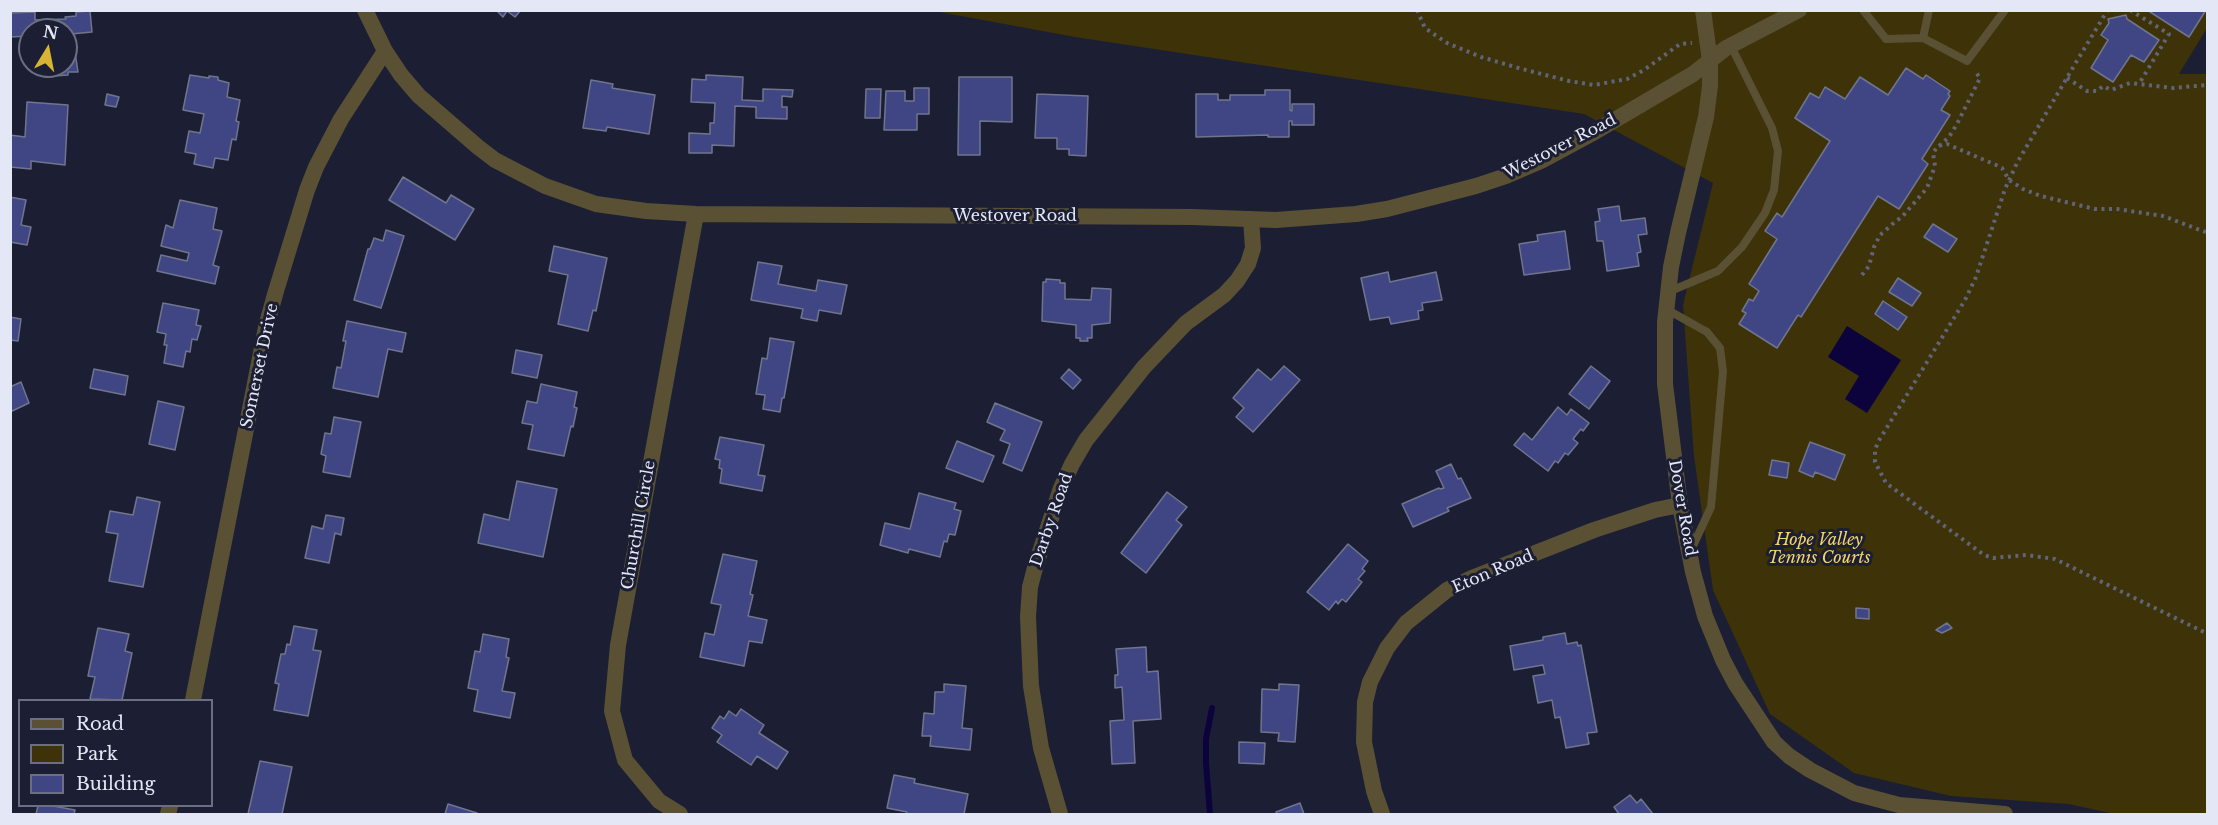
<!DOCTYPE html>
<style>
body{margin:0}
#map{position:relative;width:2218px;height:825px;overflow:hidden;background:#1c1f33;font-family:"Libre Baskerville",serif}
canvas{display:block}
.frame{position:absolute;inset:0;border:12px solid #e4e7f5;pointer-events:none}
.legend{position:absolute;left:18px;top:699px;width:195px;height:108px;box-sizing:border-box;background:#1c1f33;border:2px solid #6c6f81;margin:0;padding:8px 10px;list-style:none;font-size:18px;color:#e4e7f5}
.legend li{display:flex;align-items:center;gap:12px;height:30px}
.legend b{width:30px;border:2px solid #6c6f81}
.north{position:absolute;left:18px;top:18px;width:60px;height:60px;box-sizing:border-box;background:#1c1f33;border:2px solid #6c6f81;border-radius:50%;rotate:10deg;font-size:16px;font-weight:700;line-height:24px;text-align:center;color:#e4e7f5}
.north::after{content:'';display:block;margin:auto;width:21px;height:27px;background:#d7b434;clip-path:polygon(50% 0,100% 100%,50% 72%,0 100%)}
</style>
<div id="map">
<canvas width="2218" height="825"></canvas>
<div class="frame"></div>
<ul class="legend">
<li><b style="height:8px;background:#5a5134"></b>Road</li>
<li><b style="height:16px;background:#3d3208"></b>Park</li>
<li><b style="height:16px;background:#404683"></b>Building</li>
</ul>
<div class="north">N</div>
</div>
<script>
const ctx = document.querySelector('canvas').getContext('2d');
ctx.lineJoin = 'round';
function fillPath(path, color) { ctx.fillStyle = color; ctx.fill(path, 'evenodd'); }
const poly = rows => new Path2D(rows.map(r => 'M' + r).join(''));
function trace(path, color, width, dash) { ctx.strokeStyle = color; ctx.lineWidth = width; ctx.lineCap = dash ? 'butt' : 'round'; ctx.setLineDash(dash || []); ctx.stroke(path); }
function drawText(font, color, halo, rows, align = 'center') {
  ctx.font = font + ' "Libre Baskerville",serif'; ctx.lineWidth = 6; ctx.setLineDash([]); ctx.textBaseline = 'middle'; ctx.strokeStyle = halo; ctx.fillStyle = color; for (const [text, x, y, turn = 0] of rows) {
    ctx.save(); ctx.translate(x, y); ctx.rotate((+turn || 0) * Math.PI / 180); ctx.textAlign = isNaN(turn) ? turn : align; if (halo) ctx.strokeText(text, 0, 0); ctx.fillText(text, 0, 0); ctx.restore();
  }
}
fillPath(poly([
 [934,11,2207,11,2207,28,2179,74,2208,74,2207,814,2115,814,2068,804,1951,796,1854,773,1770,714,1713,590,1694,456,1683,305,1713,183,1584,114,1075,37]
]), '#3d3208');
fillPath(poly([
 [1847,326,1901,360,1867,413,1845,399,1859,376,1828,357]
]), '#0c033c');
trace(poly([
 [1210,814,1206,763,1206,739,1212,708]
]), '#0c033c', 6);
const building = poly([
 [496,10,521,10,515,17,507,11,503,17,496,10],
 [2147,10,2206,10,2189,37,2147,10],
 [90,11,92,32,71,34,73,39,72,53,75,52,78,72,68,72,68,75,54,76,55,73,41,74,40,66,66,66,66,30,30,30,30,36,10,37,10,13,35,12,35,20,66,19,65,17,76,16,76,12,90,11],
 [2126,15,2127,19,2159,40,2144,62,2131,55,2113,82,2091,68,2108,40,2101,35,2109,23,2108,19,2126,15],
 [1906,68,1923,79,1926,75,1950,91,1948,94,1950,96,1941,110,1950,115,1922,159,1928,164,1899,209,1878,196,1801,317,1798,315,1777,348,1739,324,1746,313,1742,311,1749,299,1753,301,1759,291,1749,284,1777,239,1765,231,1777,213,1782,217,1830,141,1795,118,1810,93,1819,98,1825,87,1845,99,1860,77,1888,95,1906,68],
 [190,75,209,78,209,76,218,77,218,80,229,83,227,97,240,100,236,121,239,122,236,140,232,139,228,160,215,158,213,168,194,164,196,154,185,152,189,131,200,133,204,114,183,110,190,75],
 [706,75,743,77,742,100,763,101,763,89,793,90,792,97,782,96,782,107,787,107,787,119,756,118,756,107,735,106,734,146,712,145,712,153,689,153,689,133,710,134,710,123,714,123,715,103,691,102,692,79,706,80,706,75],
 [959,77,1012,77,1012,122,980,121,980,155,958,155,959,77],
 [591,80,613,84,612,88,655,95,649,134,607,127,606,131,583,128,591,80],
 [914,88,929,88,929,114,917,114,917,130,884,130,886,91,905,91,905,101,914,101,914,88],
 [866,89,881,89,880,118,865,118,866,89],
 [1265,90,1290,90,1290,110,1292,111,1292,104,1314,104,1314,125,1292,125,1292,121,1289,121,1289,137,1268,137,1268,135,1196,137,1196,94,1218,94,1218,100,1230,100,1230,95,1265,95,1265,90],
 [107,94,119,97,116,107,105,105,107,94],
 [1037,94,1088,96,1086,156,1069,155,1069,149,1057,149,1057,138,1035,138,1037,94],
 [27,102,68,105,65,165,31,161,31,169,10,167,10,135,25,137,27,102],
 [403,177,446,203,451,195,474,209,455,240,389,200,403,177],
 [10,197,26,200,21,225,31,227,27,245,10,242,10,197],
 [180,200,217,208,213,229,222,231,213,265,219,267,215,284,157,271,161,255,187,261,189,253,161,246,166,225,173,228,180,200],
 [1619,206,1621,221,1645,218,1647,234,1638,235,1641,252,1637,253,1639,266,1607,271,1603,241,1597,241,1595,222,1600,221,1598,209,1619,206],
 [1933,224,1957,239,1948,252,1924,237,1933,224],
 [386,230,404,236,381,308,354,300,368,249,370,249,374,238,383,241,386,230],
 [1565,231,1570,269,1524,275,1519,244,1538,241,1537,235,1565,231],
 [554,246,607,258,596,311,593,310,588,331,558,324,568,275,549,271,554,246],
 [758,262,782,266,778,284,816,291,818,280,847,285,841,314,819,310,817,321,801,318,803,309,751,300,758,262],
 [1388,272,1390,282,1436,272,1442,300,1422,303,1423,310,1418,311,1419,319,1391,324,1389,317,1370,320,1361,278,1388,272],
 [1898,278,1921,293,1912,306,1889,292,1898,278],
 [1046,279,1060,280,1060,283,1065,283,1065,299,1091,300,1092,288,1111,289,1110,323,1092,325,1092,338,1087,338,1088,341,1080,341,1080,338,1076,338,1076,325,1042,321,1043,282,1046,282,1046,279],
 [1883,301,1907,317,1898,330,1875,314,1883,301],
 [163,303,199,310,196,325,201,326,197,340,192,339,190,352,186,351,183,367,164,363,167,345,164,345,166,334,157,332,163,303],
 [10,317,21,319,18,341,10,340,10,317],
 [347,321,406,333,402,352,388,349,378,397,333,388,337,367,341,368,346,341,343,341,347,321],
 [770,338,794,342,784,398,782,398,780,412,763,409,765,395,756,394,762,358,767,359,770,338],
 [516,350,542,355,537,378,512,373,516,350],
 [1284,366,1300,380,1253,432,1236,417,1244,408,1233,398,1258,369,1271,380,1284,366],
 [1591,366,1610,381,1589,409,1569,394,1591,366],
 [94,369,128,376,125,395,90,388,94,369],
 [1069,369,1081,380,1073,389,1061,378,1069,369],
 [21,382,29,403,10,412,10,387,21,382],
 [541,384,577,392,574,407,577,408,573,427,571,426,564,456,528,449,533,425,522,423,527,401,537,403,541,384],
 [158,401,184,407,175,450,149,444,158,401],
 [995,403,1042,422,1022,471,1003,463,1010,444,1000,440,1005,430,987,422,995,403],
 [1558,407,1567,415,1571,409,1589,423,1583,431,1581,429,1573,439,1578,443,1568,455,1565,453,1558,463,1555,461,1548,471,1514,445,1524,433,1532,440,1558,407],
 [334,417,361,422,350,477,323,472,326,456,321,454,325,433,331,434,334,417],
 [720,437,764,445,758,475,765,476,762,491,720,483,722,469,719,468,720,460,715,459,720,437],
 [957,441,994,456,983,482,946,468,957,441],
 [1810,442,1845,455,1835,480,1815,472,1813,477,1799,471,1810,442],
 [1772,460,1789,463,1787,478,1769,475,1772,460],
 [1451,464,1458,479,1461,478,1471,498,1447,508,1449,511,1413,527,1402,504,1439,488,1440,489,1444,488,1436,471,1451,464],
 [517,481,557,489,543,557,478,543,484,514,509,520,517,481],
 [1167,492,1187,507,1176,520,1182,525,1146,573,1121,553,1167,492],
 [919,493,956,503,954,509,961,511,955,535,949,534,947,542,944,541,940,557,909,549,908,553,880,545,885,523,910,529,919,493],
 [137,497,160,502,143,587,109,581,118,534,106,532,110,511,133,515,137,497],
 [326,515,344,518,341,535,335,533,329,563,305,558,312,526,323,529,326,515],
 [1348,544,1368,561,1362,569,1365,571,1358,579,1362,582,1346,602,1342,599,1338,604,1336,601,1329,610,1307,592,1348,544],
 [723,554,757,561,750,594,753,595,748,616,767,620,762,643,749,641,744,666,700,657,705,633,714,635,721,605,711,603,723,554],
 [1856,608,1869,609,1869,619,1856,618,1856,608],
 [1947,623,1952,628,1942,633,1936,630,1947,623],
 [294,626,317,630,313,650,321,651,308,716,274,710,279,684,275,683,281,654,285,654,287,644,290,645,294,626],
 [98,628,129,634,125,651,132,653,122,700,90,699,95,677,88,676,98,628],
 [1565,633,1567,644,1577,642,1578,646,1581,645,1597,732,1587,733,1589,744,1566,748,1560,717,1555,718,1552,700,1538,703,1533,676,1545,674,1543,665,1514,670,1510,646,1543,640,1543,637,1565,633],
 [483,634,509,639,506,657,509,658,502,691,515,693,510,718,474,711,478,690,468,688,475,651,480,652,483,634],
 [1146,647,1147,672,1158,671,1161,719,1133,721,1135,763,1112,764,1110,721,1124,720,1122,687,1115,688,1115,675,1118,675,1116,649,1146,647],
 [944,684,966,686,962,728,972,729,970,750,930,746,931,736,922,736,924,713,934,714,935,692,944,692,944,684],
 [1279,684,1299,685,1295,742,1278,741,1279,733,1261,732,1262,689,1279,690,1279,684],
 [741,709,764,725,759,733,788,752,777,769,757,756,751,765,717,742,722,735,712,728,720,716,724,719,729,711,736,716,741,709],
 [1239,742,1265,743,1264,764,1239,763,1239,742],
 [260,761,292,767,282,814,248,814,260,761],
 [894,775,915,779,914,783,968,794,964,814,906,814,907,812,887,808,894,775],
 [1630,795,1637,803,1641,799,1653,814,1619,814,1614,807,1630,795],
 [1300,803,1304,814,1277,814,1276,812,1300,803],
 [448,804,477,813,477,814,445,814,448,804],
 [38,806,53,806,75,810,74,814,36,814,38,806]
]);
fillPath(building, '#404683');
trace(building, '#70758e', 1.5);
trace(poly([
 [1417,10,1425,28,1447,43,1481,57,1522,69,1569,81,1594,85,1627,79,1644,70,1680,44,1692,43],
 [2109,10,2107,11,2075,64,2017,163,2005,189,1976,277,1965,300,1878,442,1875,450,1875,462,1886,483,1984,555,1993,558,2026,555,2055,559,2208,634],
 [2130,10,2169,34,2139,84],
 [2067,78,2087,91,2097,91,2103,86,2111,90,2130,83,2173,88,2208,85],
 [1939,146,1949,137,1957,124,1980,78,1975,71],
 [1862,275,1869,266,1874,247,1880,235,1896,221,1902,217,1927,188,1935,166,1933,153,1938,146,1947,144,1996,165,2002,168,2009,180,2023,189,2041,196,2095,209,2117,209,2163,216,2208,233]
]), '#616476', 4, [3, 4.5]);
trace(poly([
 [1863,10,1886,39,1923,38,1967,61,2005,10],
 [1923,38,1929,10],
 [1668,292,1718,271,1742,247,1765,213,1774,190,1778,151,1772,128,1731,46],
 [1666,309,1707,332,1720,348,1723,371,1711,507,1692,548]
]), '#5a5134', 8);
trace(poly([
 [365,10,385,51,401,75,419,96,478,147,495,160,545,186,596,204,646,211,696,214,1192,217,1276,220,1356,214,1387,209,1476,186,1506,176,1541,161,1591,134,1693,74,1726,48,1799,10],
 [1703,10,1710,61,1710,86,1706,117,1678,233,1671,267,1665,322,1665,384,1680,505,1693,572,1705,616,1723,660,1735,683,1774,742,1789,756,1810,770,1854,793,1899,805,2005,814],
 [193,700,266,327,276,291,307,190,316,167,341,119,385,51],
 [168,814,170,806],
 [680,814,659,801,625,760,612,711,618,645,696,214],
 [1060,814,1041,748,1031,686,1028,617,1030,587,1036,564,1061,488,1072,464,1086,440,1144,367,1186,323,1224,295,1237,281,1248,264,1253,248,1251,219],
 [1382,814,1374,791,1364,742,1365,702,1370,682,1387,648,1406,623,1447,590,1472,578,1594,530,1655,510,1680,505]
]), '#5a5134', 16);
drawText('16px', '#e4e7f5', '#1c1f33', [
 ["Westover Road",1560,147,-27],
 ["Westover Road",1015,216],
 ["Somerset Drive",260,366,-78],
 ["Dover Road",1682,508,80],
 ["Darby Road",1052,520,-71],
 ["Churchill Circle",639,525,-80],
 ["Eton Road",1493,572,-23]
]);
drawText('italic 16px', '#f5d66b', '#1c1f33', [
 ["Hope Valley",1819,540],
 ["Tennis Courts",1819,558]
]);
</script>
